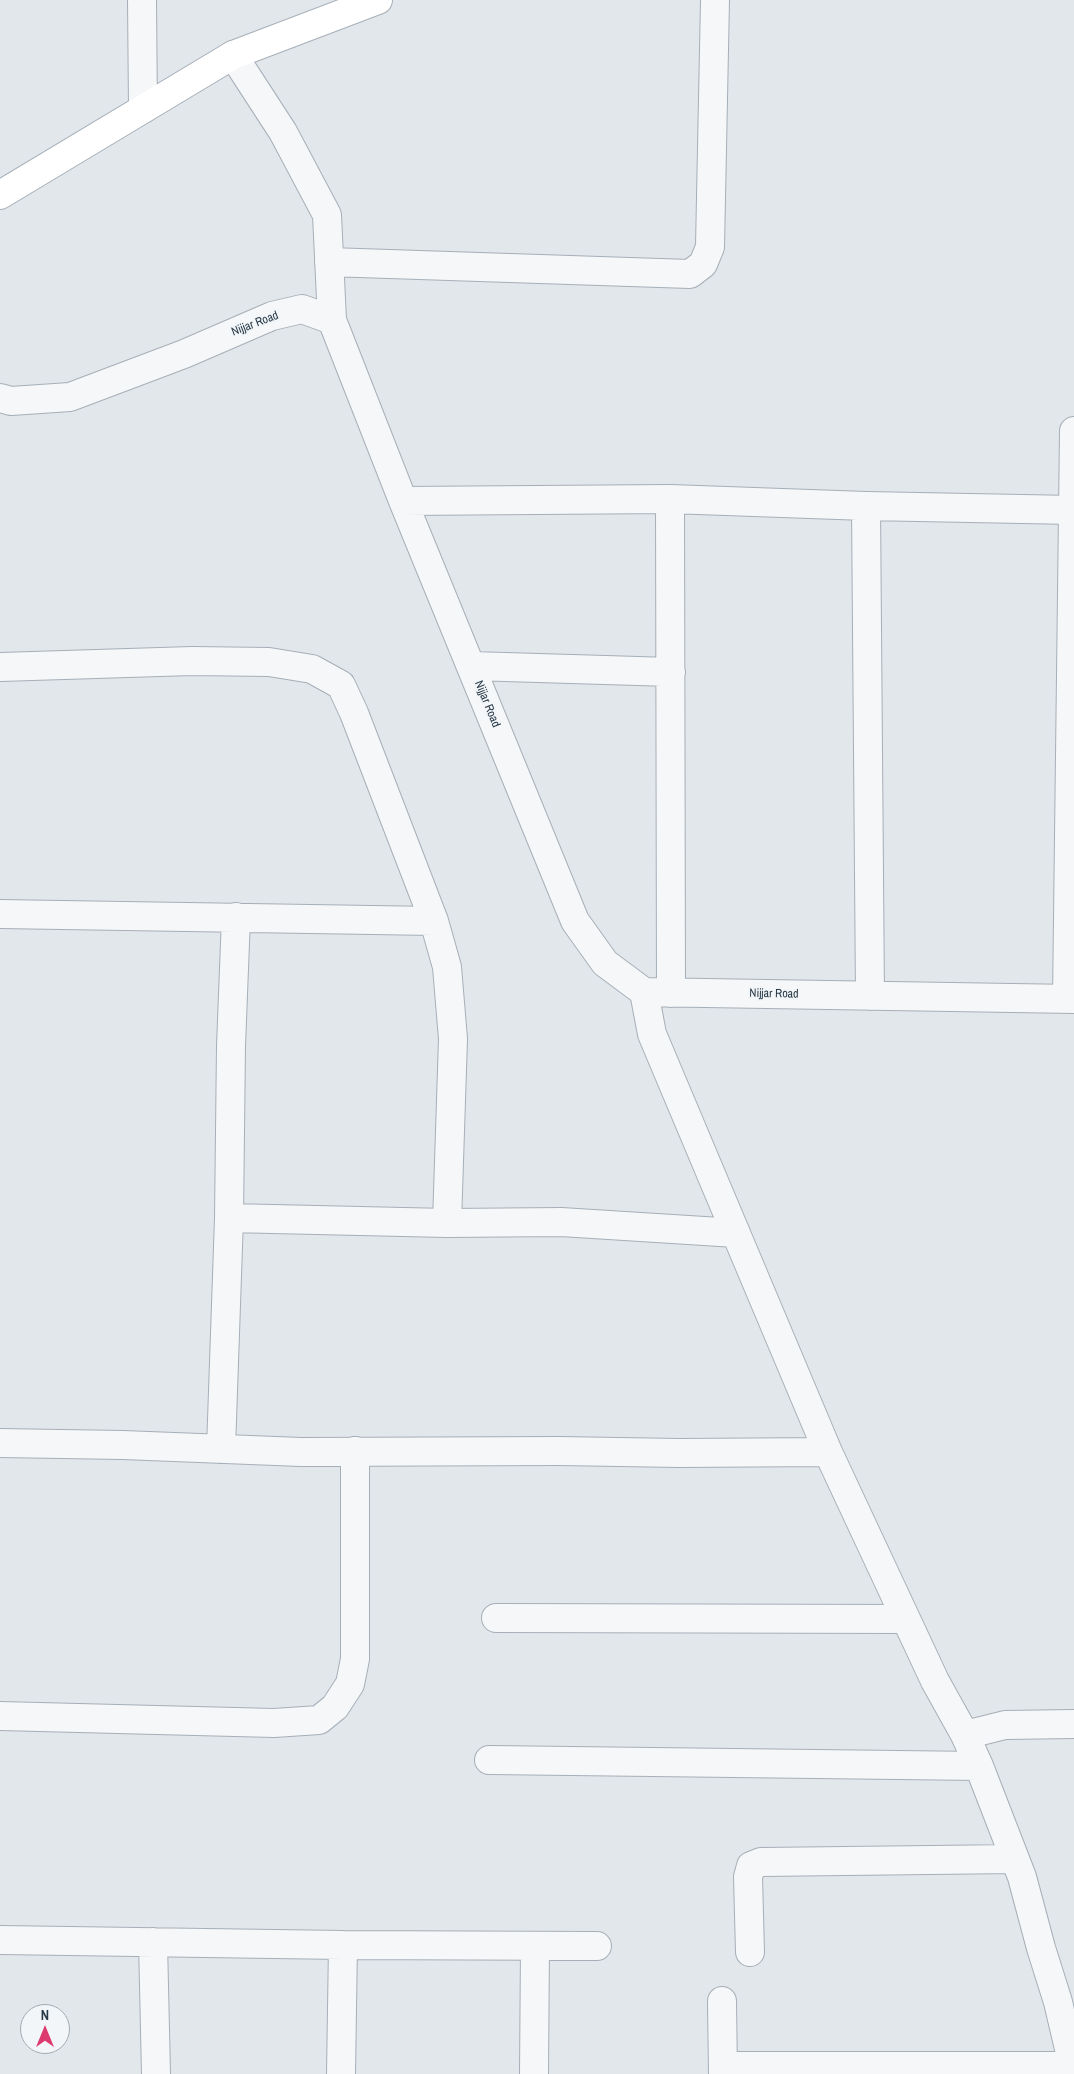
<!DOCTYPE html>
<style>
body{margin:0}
#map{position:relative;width:1074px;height:2074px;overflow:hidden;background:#e2e7ec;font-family:"Archivo Narrow",sans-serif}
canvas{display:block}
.north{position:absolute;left:20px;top:2004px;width:50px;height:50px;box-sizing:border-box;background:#f2f6f9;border:1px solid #a1aab1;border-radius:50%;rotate:0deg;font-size:14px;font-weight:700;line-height:20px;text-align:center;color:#283846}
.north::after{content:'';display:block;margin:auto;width:18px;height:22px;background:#dd3a6f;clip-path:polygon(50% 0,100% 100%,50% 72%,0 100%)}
</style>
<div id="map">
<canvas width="1074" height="2074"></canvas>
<div class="north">N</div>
</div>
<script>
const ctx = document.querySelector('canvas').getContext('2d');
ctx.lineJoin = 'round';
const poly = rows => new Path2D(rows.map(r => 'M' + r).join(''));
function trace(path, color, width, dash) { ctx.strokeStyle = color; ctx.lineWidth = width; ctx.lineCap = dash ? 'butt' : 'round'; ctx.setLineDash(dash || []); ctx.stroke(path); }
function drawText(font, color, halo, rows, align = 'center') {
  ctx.font = font + ' "Archivo Narrow",sans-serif'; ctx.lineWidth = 4; ctx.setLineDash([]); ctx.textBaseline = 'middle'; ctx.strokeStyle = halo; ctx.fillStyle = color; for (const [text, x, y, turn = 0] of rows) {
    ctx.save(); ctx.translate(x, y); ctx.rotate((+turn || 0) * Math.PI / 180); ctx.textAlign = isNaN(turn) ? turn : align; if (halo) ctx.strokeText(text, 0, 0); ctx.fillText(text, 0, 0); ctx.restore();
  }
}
const street = poly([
 [142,0,143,109],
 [233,55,283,132,327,215,332,320],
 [329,262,690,274,703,264,710,247,715,0],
 [0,398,11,401,70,397,184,354,272,316,302,309,332,320,403,501,575,921,605,963,644,992,1074,999],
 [670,499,671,993],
 [403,501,670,499,866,506,1074,510],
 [866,506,870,996],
 [472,666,671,672],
 [0,667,192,661,269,662,312,669,341,685,354,713,434,921,447,967,453,1039,447,1223],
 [0,914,434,921],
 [644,992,652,1034,828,1452,935,1681,965,1735,979,1766,1022,1877,1041,1948,1058,2002,1074,2070],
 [1067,999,1074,431],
 [229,1218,447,1223,561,1222,736,1233],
 [0,1443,123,1445,301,1452,559,1451,679,1453,828,1452],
 [221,1449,229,1218,231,1046,236,917],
 [496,1618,906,1619],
 [0,1716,274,1723,319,1720,335,1707,350,1684,355,1659,355,1451],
 [965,1735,1005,1725,1074,1724],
 [489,1760,979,1766],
 [0,1940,343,1945,597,1946],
 [153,1942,156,2074],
 [750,1952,748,1877,751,1866,761,1862,1015,1859],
 [722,2001,723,2074],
 [723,2066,1073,2066],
 [341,2074,343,1945],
 [534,2074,535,1946]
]);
const secondary = poly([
 [0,195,233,55,378,0]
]);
trace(street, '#a6afb7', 30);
trace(secondary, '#a6afb7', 30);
trace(street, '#f5f7f9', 28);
trace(secondary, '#fff', 28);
drawText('12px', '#283846', '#f2f6f9', [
 ["Nijjar Road",255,324,-21],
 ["Nijjar Road",487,704,68],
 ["Nijjar Road",774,994,1]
]);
</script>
